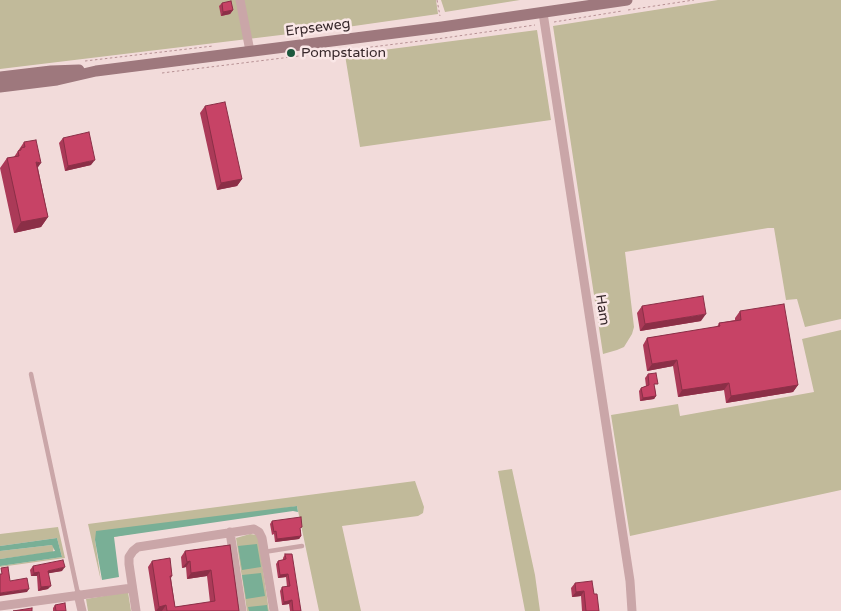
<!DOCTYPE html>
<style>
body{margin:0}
canvas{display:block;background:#f2dbda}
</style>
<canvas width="841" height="611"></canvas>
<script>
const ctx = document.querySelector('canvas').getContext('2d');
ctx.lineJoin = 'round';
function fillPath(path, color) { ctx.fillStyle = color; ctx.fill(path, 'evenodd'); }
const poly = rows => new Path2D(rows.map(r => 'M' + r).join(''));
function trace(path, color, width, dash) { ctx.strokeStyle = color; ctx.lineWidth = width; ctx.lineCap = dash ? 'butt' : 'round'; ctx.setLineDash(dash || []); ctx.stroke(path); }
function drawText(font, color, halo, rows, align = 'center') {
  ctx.font = font + ' "Varela Round",sans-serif'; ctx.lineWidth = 5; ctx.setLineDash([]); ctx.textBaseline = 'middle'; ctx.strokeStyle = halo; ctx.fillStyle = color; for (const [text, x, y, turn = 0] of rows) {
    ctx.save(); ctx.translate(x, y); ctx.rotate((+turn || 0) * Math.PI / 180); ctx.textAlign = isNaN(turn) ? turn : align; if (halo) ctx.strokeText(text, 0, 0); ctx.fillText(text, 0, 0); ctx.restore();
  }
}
fillPath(poly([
 [0,0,436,0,438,14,347,27,0,69],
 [441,0,520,0,445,12],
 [718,0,841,0,841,319,805,327,797,299,786,300,774,228,768,228,625,252,634,327,632,334,624,347,617,350,603,354,553,26],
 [537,30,551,120,360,147,345,55],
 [841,330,841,490,630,536,611,415,678,404,680,416,814,392,802,339],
 [512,469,535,575,540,611,525,611,498,471],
 [415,481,424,507,423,513,418,516,342,526,361,611,319,611,297,506,95,540,101,581,88,524],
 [58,527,65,558,0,567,0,566,62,557,57,538,0,546,0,534],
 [250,534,257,535,259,542,269,611,247,611,236,538],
 [52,545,54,546,53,552,0,559,0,551],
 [128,592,131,611,88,611,86,599]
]), '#c1ba9a');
fillPath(poly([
 [297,506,298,512,293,511,114,537,119,577,102,580,95,540,96,531],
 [57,538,62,557,0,566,0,559,55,551,52,545,0,551,0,546],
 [257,544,261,567,242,570,238,546],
 [261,573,265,596,246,599,242,575],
 [267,605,268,611,249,611,248,607]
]), '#79af96');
trace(poly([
 [437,0,440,16],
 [628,10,694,0],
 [554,22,622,11],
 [85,61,213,46],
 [162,73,444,38,535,25]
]), '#b69093', 1, [2.5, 2.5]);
trace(poly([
 [31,374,78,594],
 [264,552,302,546]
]), '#caa6a8', 4.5);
trace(poly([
 [240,0,250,51],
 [543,13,630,581,632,611],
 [230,532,242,611],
 [78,594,82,611],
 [0,606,132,588],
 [136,611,129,564,129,557,133,551,138,547,254,529,259,532,262,538,274,611]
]), '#caa6a8', 9);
trace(poly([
 [0,77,51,71,79,70],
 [0,87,57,80,96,71,442,27,627,0]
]), '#9e787d', 11);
fillPath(poly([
 [222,3,233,10,230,14,221,16,219,6],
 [205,106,242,179,237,186,217,190,200,113],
 [63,138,91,165,65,171,59,143],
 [24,142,38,168,48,217,41,227,14,233,0,168,7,158,14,157],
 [642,306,701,321,640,331,637,313],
 [740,311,798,385,793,392,726,403,724,390,678,397,673,366,647,371,643,345,647,338,717,327,719,323,735,320,735,318],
 [648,374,655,388,656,396,654,399,640,401,639,391,641,388,646,386,645,378],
 [272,521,301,530,301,536,299,539,275,542,274,534,272,535,270,524],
 [230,545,239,611,155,611,148,567,152,561,172,576,171,578,175,607,210,602,207,576,187,579,186,567,182,568,181,557,185,551],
 [285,554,301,611,290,611,289,604,282,605,280,591,282,587,287,587,286,577,278,578,276,564,278,561,283,560,283,558],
 [33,566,62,571,48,573,48,589,38,591,37,576,31,576,30,570],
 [575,583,594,594,599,611,582,611,581,596,572,597,571,588],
 [55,605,66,611,53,611,53,608]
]), '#ab3a58');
fillPath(poly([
 [233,10,230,14,221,16,223,12],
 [95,160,91,165,65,171,68,166],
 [36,162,41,163,34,173],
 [242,179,237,186,217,190,221,183],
 [48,217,41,227,14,233,21,222],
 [706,314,701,321,640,331,645,324],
 [677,360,673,366,647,371,652,364],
 [729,383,724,390,678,397,682,390],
 [798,385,793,392,726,403,731,396],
 [656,396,654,399,640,401,643,398],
 [301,536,299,539,275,542,277,539],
 [190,561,186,567,182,568,187,562],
 [65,567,62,571,45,574,48,571],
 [211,570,207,576,187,579,191,573],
 [39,572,37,576,31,576,34,573],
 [288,574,286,577,278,578,280,575],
 [51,586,48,589,38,591,41,587],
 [29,589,27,592,0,596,0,593],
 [584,591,581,596,572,597,576,592],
 [292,600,289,604,282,605,284,602],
 [166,605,162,611,156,611,159,607]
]), '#8b2f47');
const building = poly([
 [231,1,233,10,223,12,222,3,231,1],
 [225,102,242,179,221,183,205,106,225,102],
 [89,132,95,160,68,166,63,138,89,132],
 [36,140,41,163,36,162,48,217,21,222,7,158,19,156,18,151,21,150,21,148,25,147,24,142,36,140],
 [703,296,706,314,645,324,642,306,703,296],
 [784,304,798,385,731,396,729,383,682,390,677,360,652,364,647,338,720,326,719,323,741,320,740,311,784,304],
 [656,373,658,384,654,384,656,396,643,398,641,388,649,385,648,374,656,373],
 [301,517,302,527,300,528,301,536,277,539,276,531,274,532,272,521,301,517],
 [230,545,239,611,167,611,166,605,159,607,152,561,170,558,172,576,170,576,175,607,215,601,211,570,191,573,190,561,187,562,185,551,230,545],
 [285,554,292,554,301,611,293,611,292,600,284,602,282,587,290,586,288,574,280,575,278,561,286,559,285,554],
 [63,560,65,567,48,571,51,586,41,587,39,572,34,573,33,566,63,560],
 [8,567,10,581,27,578,29,589,0,593,0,574,2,574,1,568,8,567],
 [592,581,594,594,597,594,599,611,586,611,584,591,576,592,575,583,592,581],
 [65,603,66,611,56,611,55,605,65,603],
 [32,608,32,611,13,611,32,608]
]);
fillPath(building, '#c74366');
trace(building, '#8b2f47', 1);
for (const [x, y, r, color] of [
 [291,53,5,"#1c583d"]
]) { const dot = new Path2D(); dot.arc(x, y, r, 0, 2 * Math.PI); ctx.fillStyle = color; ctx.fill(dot); trace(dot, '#fae7e7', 2); }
drawText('14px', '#36272a', '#fae7e7', [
 ["Erpseweg",318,28,-7],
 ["Ham",602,310,81]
]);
drawText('14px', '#36272a', '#fae7e7', [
 ["Pompstation",301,53]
], 'left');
</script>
